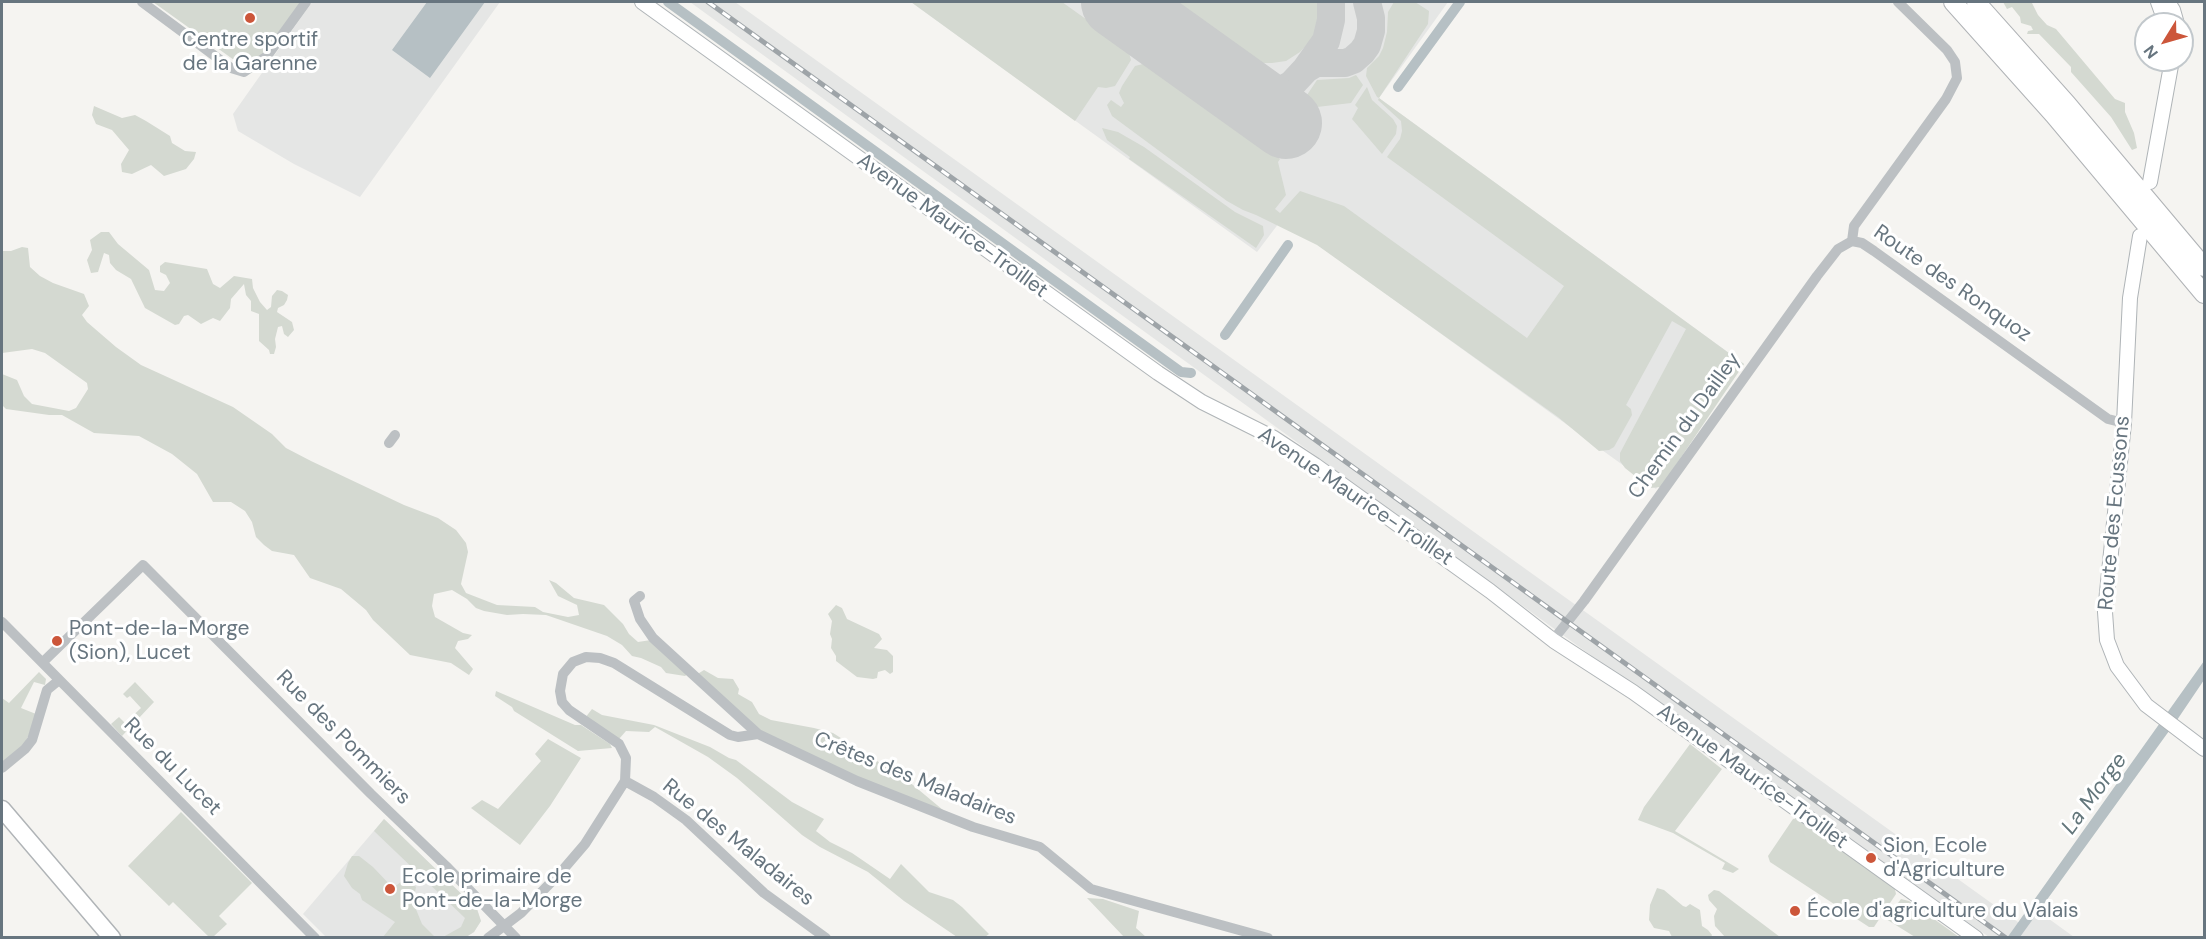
<!DOCTYPE html>
<meta charset="utf-8">
<style>
body{margin:0}
#map{position:relative;width:2206px;height:939px;overflow:hidden;background:#f5f4f1;font-family:"DM Sans",sans-serif}
canvas{display:block}
.frame{position:absolute;inset:0;border:3px solid #67757f;pointer-events:none}
.north{position:absolute;left:2134px;top:12px;width:60px;height:60px;box-sizing:border-box;background:#fff;border:2px solid #c2c8cc;border-radius:50%;rotate:233deg;font-size:16px;font-weight:700;line-height:24px;text-align:center;color:#67757f}
.north::after{content:'';display:block;margin:auto;width:21px;height:27px;background:#cc563a;clip-path:polygon(50% 0,100% 100%,50% 72%,0 100%)}
</style>
<div id="map">
<canvas width="2206" height="939"></canvas>
<div class="frame"></div>
<div class="north">N</div>
</div>
<script>
const ctx = document.querySelector('canvas').getContext('2d');
ctx.lineJoin = 'round';
function fillPath(path, color) { ctx.fillStyle = color; ctx.fill(path, 'evenodd'); }
const poly = rows => new Path2D(rows.map(r => 'M' + r).join(''));
function trace(path, color, width, dash) { ctx.strokeStyle = color; ctx.lineWidth = width; ctx.lineCap = dash ? 'butt' : 'round'; ctx.setLineDash(dash || []); ctx.stroke(path); }
function drawText(font, color, halo, rows, align = 'center') {
  ctx.font = font + ' "DM Sans",sans-serif'; ctx.lineWidth = 6; ctx.setLineDash([]); ctx.textBaseline = 'middle'; ctx.strokeStyle = halo; ctx.fillStyle = color; for (const [text, x, y, turn = 0] of rows) {
    ctx.save(); ctx.translate(x, y); ctx.rotate((+turn || 0) * Math.PI / 180); ctx.textAlign = isNaN(turn) ? turn : align; if (halo) ctx.strokeText(text, 0, 0); ctx.fillText(text, 0, 0); ctx.restore();
  }
}
fillPath(poly([
 [312,2,500,2,360,197,294,164,238,131,233,114],
 [690,2,735,2,2022,925,2038,911,2074,937,1989,937,1811,815],
 [911,2,1448,2,1379,98,1744,364,1656,489,1282,219,1257,252],
 [384,819,477,909,481,921,474,932,466,937,327,938,303,914]
]), '#e5e6e5');
fillPath(poly([
 [153,2,301,2,264,55,251,63,234,60],
 [911,2,1062,2,1118,42,1129,53,1131,60,1115,86,1106,88,1098,87,1075,121],
 [1172,2,1322,2,1318,23,1313,38,1300,52,1286,61,1272,63,1256,63],
 [1394,2,1415,2,1429,11,1428,24,1379,98,1744,364,1661,487,1650,488,1625,468,1620,461,1620,453,1686,329,1672,321,1626,405,1631,409,1632,415,1614,447,1609,450,1599,451,1558,417,1317,245,1256,215,1243,210,1227,201,1112,116,1107,105,1111,100,1121,107,1124,103,1119,93,1122,86,1135,66,1147,63,1280,159,1278,162,1286,195,1275,209,1280,213,1300,191,1344,206,1527,338,1564,286,1387,157,1400,139,1402,131,1401,121,1378,100,1379,98,1377,97,1366,76,1367,68,1379,56,1383,48,1387,32,1388,12],
 [2003,2,2032,3,2038,15,2047,25,2056,29,2115,99,2125,103,2125,112,2134,133,2137,148,2132,150,2111,117,2071,72,2071,67,2039,34,2027,34,2028,31,2033,30,2031,26,2021,23,2020,17,2012,7,2007,9],
 [1356,75,1363,85,1351,103,1317,107,1305,98,1317,80,1349,78],
 [1367,87,1372,100,1393,119,1397,126,1396,134,1382,154,1352,119,1358,108,1355,105],
 [94,106,122,118,135,115,146,121,170,136,172,143,185,151,196,152,194,159,186,169,164,176,151,165,132,174,122,172,121,164,129,150,112,130,96,124,92,115],
 [1102,128,1118,132,1144,147,1235,212,1263,226,1264,235,1256,248,1129,159,1130,157,1107,140],
 [101,232,109,232,118,244,149,270,155,290,164,291,170,283,166,275,160,272,160,266,165,262,207,269,213,284,220,288,234,276,252,279,253,288,260,302,267,310,271,307,272,296,277,290,282,291,288,295,287,300,284,305,278,308,277,312,292,322,294,330,288,337,284,334,282,326,278,327,275,339,276,347,274,354,270,354,269,350,259,341,259,314,251,311,251,301,246,295,244,284,231,299,230,308,220,321,213,318,201,324,188,315,184,316,179,324,175,325,145,308,131,279,116,270,110,263,109,255,104,253,98,272,91,273,87,260,92,250,90,240],
 [22,247,28,248,30,267,40,276,53,283,84,294,89,306,82,315,87,322,116,347,141,365,233,407,272,434,286,448,311,461,404,505,438,518,456,530,466,543,468,552,461,584,466,593,497,605,535,607,543,612,568,617,579,615,577,605,558,596,549,580,556,583,574,598,604,605,623,624,629,634,638,642,651,640,689,673,685,676,666,673,661,667,641,658,632,656,622,645,607,636,546,615,523,614,507,615,484,611,476,608,467,599,452,590,434,594,432,606,435,617,463,633,472,635,468,639,458,641,455,648,473,669,469,675,451,663,410,655,373,620,366,610,341,589,310,578,294,555,272,551,264,545,256,537,252,522,245,511,231,502,213,502,197,474,172,454,139,436,94,433,62,415,49,415,6,409,2,405,2,374,17,380,24,396,32,404,69,411,76,408,88,389,87,383,45,353,32,349,2,353,2,251,11,251],
 [836,605,842,608,847,619,879,634,882,639,874,648,887,650,893,656,893,672,890,674,885,670,878,672,877,678,873,679,857,677,836,661,836,656,831,648,832,639,830,634,832,621,828,614],
 [704,670,718,678,733,679,739,689,738,694,752,702,759,714,771,720,814,728,833,733,907,780,949,815,878,786,761,733,696,675],
 [39,672,46,679,45,685,34,682,21,708,36,714,33,726,23,747,2,763,2,698,9,703],
 [135,682,154,702,122,736,111,724,119,717,125,723,141,708,130,696,127,698,123,694],
 [496,691,575,725,581,725,610,744,612,748,578,751,514,711,512,707,495,696],
 [592,709,602,715,654,725,710,747,729,758,736,760,792,802,824,819,816,831,830,842,852,853,890,879,901,864,929,892,953,900,962,907,989,934,985,937,957,937,904,901,868,872,820,847,802,835,737,778,708,757,655,727,649,732,626,731,619,739,585,718],
 [548,739,581,758,550,806,520,845,471,808,482,800,498,809,541,761,535,754],
 [1690,744,1722,769,1675,831,1739,869,1733,873,1722,869,1725,863,1673,833,1638,820,1644,807],
 [181,812,252,883,219,916,227,924,213,937,209,937,173,902,169,906,128,866],
 [1801,818,1894,885,1896,894,1874,927,1869,927,1770,862,1768,856,1793,819],
 [384,819,477,909,481,921,474,932,466,937,443,937,461,927,465,918,374,831],
 [352,856,359,856,373,867,393,888,406,878,416,887,413,902,422,924,435,937,383,937,395,922,362,900,360,894,352,888,344,876,348,863],
 [1657,888,1664,890,1683,906,1686,907,1690,904,1700,910,1702,926,1708,930,1712,935,1711,937,1672,937,1669,931,1654,928,1649,920,1650,905],
 [1714,890,1719,891,1780,937,1725,937,1715,926,1714,916,1717,909,1709,900,1708,895],
 [1087,898,1103,899,1139,911,1136,928,1146,937,1124,937],
 [1901,899,1909,901,1959,937,1915,937,1886,919]
]), '#d4d9d1');
fillPath(poly([
 [427,2,485,2,430,78,392,50],
 [2204,661,2204,680,2177,720,2020,937,2007,938]
]), '#b6c0c4');
trace(poly([
 [668,2,1181,372,1191,373],
 [1398,87,1460,2],
 [1225,335,1288,245]
]), '#b6c0c4', 10);
trace(poly([
 [1306,69,1316,63,1345,63,1353,60,1362,52,1367,45,1371,31,1371,18,1367,2],
 [1232,85,1246,92,1265,95,1275,94,1292,84,1306,69,1326,41,1331,20,1331,2]
]), '#cacccc', 28);
trace(poly([
 [1117,2,1286,123]
]), '#cacccc', 72);
const secondary = poly([
 [642,2,1158,373,1202,402,1274,438,1315,465,1490,591,1554,641,1633,692,1976,938],
 [2158,2,2166,24],
 [2168,2,2173,10,2177,24],
 [2150,182,2172,60],
 [2140,236,2130,298,2124,423,2105,612,2107,640,2117,666,2146,705,2204,749]
]);
const primary = poly([
 [2,809,112,938]
]);
const highway = poly([
 [1953,2,2054,115,2204,294],
 [1976,2,2067,104,2204,267]
]);
trace(secondary, '#afb4b7', 16);
trace(primary, '#b0b4b7', 19);
trace(highway, '#b0b3b6', 20);
trace(poly([
 [142,2,231,68,244,72,267,56,306,2],
 [1852,241,1862,243,1874,251,2108,419,2124,423],
 [1852,241,1854,226,1946,99,1957,78,1955,62,1947,50,1898,2],
 [389,443,395,435],
 [640,596,634,601,640,619,653,638,758,734,857,781,973,827,1040,847,1091,889,1268,938],
 [2,622,315,938],
 [1553,640,1584,601,1817,276,1838,249,1852,241],
 [43,662,143,565,371,794,446,866,516,938],
 [2,768,25,749,32,740,47,690,58,681],
 [625,781,654,797,686,820,764,893,826,938],
 [488,938,521,913,561,872,585,844,625,781,626,758,619,744,569,710,562,702,560,691,563,674,573,662,586,657,600,658,614,663,730,735,738,737,758,734]
]), '#bcc0c3', 10);
trace(secondary, '#fff', 14);
trace(primary, '#fff', 16);
trace(highway, '#fff', 18);
const rail = poly([
 [708,2,2006,938]
]);
trace(rail, '#9ea4a8', 5);
trace(rail, '#fff', 3, [9]);
for (const [x, y, r, color] of [
 [250,18,6,"#cc563a"],
 [57,641,6,"#cc563a"],
 [1871,858,6,"#cc563a"],
 [390,889,6,"#cc563a"],
 [1795,911,6,"#cc563a"]
]) { const dot = new Path2D(); dot.arc(x, y, r, 0, 2 * Math.PI); ctx.fillStyle = color; ctx.fill(dot); trace(dot, '#fff', 2); }
drawText('21px', '#67757f', '#fff', [
 ["Centre sportif",250,40,"center"],
 ["de la Garenne",250,64,"center"],
 ["Pont-de-la-Morge",69,629],
 ["(Sion), Lucet",69,653],
 ["Sion, Ecole",1883,846],
 ["d'Agriculture",1883,870],
 ["Ecole primaire de",402,877],
 ["Pont-de-la-Morge",402,901],
 ["École d'agriculture du Valais",1807,911]
], 'left');
drawText('21px', '#67757f', '#fff', [
 ["Avenue Maurice-Troillet",952,226,36],
 ["Route des Ronquoz",1952,284,35],
 ["Chemin du Dailley",1685,426,-54],
 ["Avenue Maurice-Troillet",1355,497,34],
 ["Route des Ecussons",2115,513,-85],
 ["Rue des Pommiers",343,738,45],
 ["Rue du Lucet",172,767,45],
 ["Avenue Maurice-Troillet",1752,777,36],
 ["Crêtes des Maladaires",915,779,22],
 ["Rue des Maladaires",738,843,39]
]);
drawText('italic 22px', '#63767b', '#fff', [
 ["La Morge",2095,794,-54]
]);
</script>
